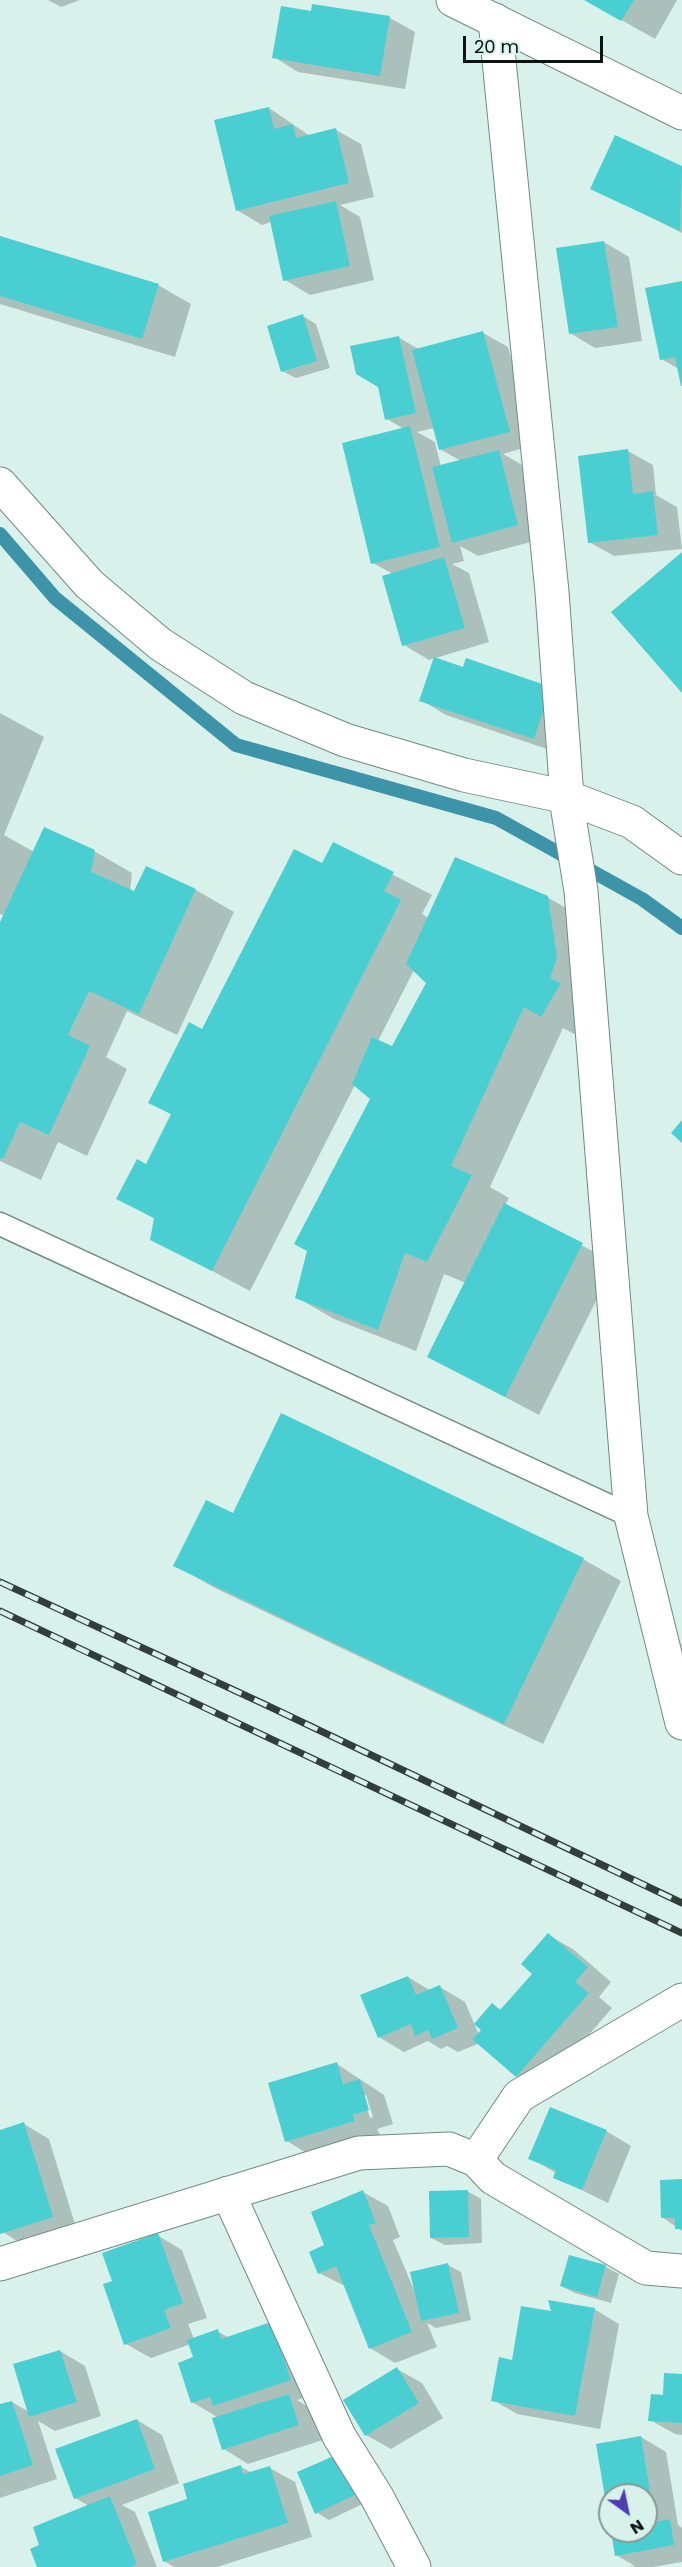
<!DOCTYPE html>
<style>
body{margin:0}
#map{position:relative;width:682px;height:2567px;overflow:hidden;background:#d8f1ea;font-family:Poppins,sans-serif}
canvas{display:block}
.north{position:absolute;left:598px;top:2483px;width:60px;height:60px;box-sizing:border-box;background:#d8f1ea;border:2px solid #869993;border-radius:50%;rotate:147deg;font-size:16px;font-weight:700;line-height:24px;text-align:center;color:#0b1411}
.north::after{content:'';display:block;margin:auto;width:21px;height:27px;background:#4c3db4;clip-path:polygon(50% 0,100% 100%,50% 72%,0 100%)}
.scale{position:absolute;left:463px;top:36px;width:140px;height:27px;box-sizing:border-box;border:3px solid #0b1411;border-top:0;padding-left:8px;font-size:18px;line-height:21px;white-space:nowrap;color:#0b1411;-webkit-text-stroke:4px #d8f1ea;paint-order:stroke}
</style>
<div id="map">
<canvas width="682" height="2567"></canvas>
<div class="north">N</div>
<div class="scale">20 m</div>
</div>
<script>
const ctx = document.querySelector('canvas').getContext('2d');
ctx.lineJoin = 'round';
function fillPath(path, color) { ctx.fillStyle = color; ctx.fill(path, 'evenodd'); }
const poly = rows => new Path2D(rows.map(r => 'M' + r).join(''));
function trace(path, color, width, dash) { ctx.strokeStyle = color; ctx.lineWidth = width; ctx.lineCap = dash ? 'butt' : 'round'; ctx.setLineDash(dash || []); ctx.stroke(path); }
fillPath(poly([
 [48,0,80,0,61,7],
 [586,0,677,0,655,39],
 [312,13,390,18,415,32,405,89,298,72,274,57],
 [269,108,310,136,336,130,361,144,374,197,340,205,360,217,374,280,310,295,285,280,271,222,262,225,237,210],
 [616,137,682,167,682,233,592,188],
 [0,238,158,285,191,304,175,357,0,304],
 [604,242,629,257,642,341,595,348,570,333],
 [682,282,682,382,679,369,661,359],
 [303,316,316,324,330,368,296,378,282,371],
 [483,333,508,347,534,445,503,454,524,466,542,539,478,556,460,546,464,561,452,564,469,573,489,642,429,660,404,645,393,574,373,563,404,429,387,419,398,337,420,350],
 [434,428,440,449,461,461,441,467,435,442,417,432],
 [628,451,653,465,656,495,677,507,682,549,614,556,589,542],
 [464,669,551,688,559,753,446,715,421,700],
 [0,713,44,737,4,835,34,852,94,851,132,873,130,891,135,893,147,868,196,890,234,912,177,1035,127,1011,106,1057,127,1069,87,1156,58,1142,41,1180,0,1161,0,926,5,916,0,914],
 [334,844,432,895,422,914,429,918,547,897,585,919,580,1037,563,1028,490,1187,509,1198,505,1205,615,1263,539,1415,429,1357,466,1283,444,1274,416,1351,334,1319,296,1297,372,1099,355,1085,250,1291,152,1239,155,1219,118,1198,147,1166,172,1115,150,1102,323,865],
 [414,970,428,983,392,1048,378,1041],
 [281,1415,583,1559,621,1581,543,1744,213,1587,175,1565,234,1515],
 [548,1935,573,1949,611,1982,599,1997,612,2008,541,2090,517,2076,480,2043,458,2052,447,2046,441,2049,428,2041,404,2052,379,2037,408,1977,431,1991,440,1987,465,2002,479,2035,492,2005,502,2010,534,1973],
 [337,2064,384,2095,393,2124,377,2129,380,2135,311,2156,287,2141],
 [363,2095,366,2095,373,2117,370,2118],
 [24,2124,49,2139,77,2231,26,2247,0,2230,0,2132],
 [606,2131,631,2146,608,2203,555,2177,556,2173,530,2158],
 [682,2181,682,2231,662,2217],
 [467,2191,481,2199,482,2243,445,2245,431,2238],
 [363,2192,388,2206,400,2237,393,2240,414,2290,448,2265,461,2272,471,2320,436,2328,427,2323,437,2347,395,2363,370,2348,345,2286,319,2273,326,2246],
 [157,2235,182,2250,207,2318,188,2324,194,2339,217,2331,229,2338,271,2324,315,2394,297,2400,313,2410,323,2440,248,2464,224,2449,219,2418,192,2402,195,2358,191,2344,151,2358,126,2344,114,2281],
 [570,2257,606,2267,619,2274,611,2303,575,2293,561,2286],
 [594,2309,619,2324,600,2429,517,2414,493,2400,513,2362,553,2312],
 [60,2351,85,2366,101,2416,55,2431,38,2421,57,2479,0,2498,0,2406,12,2402,29,2412],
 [397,2369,422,2383,443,2418,391,2449,366,2435],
 [682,2376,682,2435,675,2434,650,2420],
 [137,2420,162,2435,179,2483,122,2505,135,2512,157,2567,39,2567,41,2545,89,2506,75,2498],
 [641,2437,666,2452,678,2525,682,2528,682,2562,653,2567,627,2567,635,2566,616,2555,612,2531,646,2531,646,2495,610,2495,610,2519,597,2445],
 [336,2457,371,2500,329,2520,316,2512],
 [241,2467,252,2473,270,2468,295,2482,312,2537,217,2567,174,2567,164,2561,189,2500]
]), '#0003');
trace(poly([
 [0,534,55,598,236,745,496,818,642,899,682,928]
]), '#3d93a8', 14);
fillPath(poly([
 [584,0,634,0,621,21],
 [312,4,390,16,380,76,272,58,281,6,311,11],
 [269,107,274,129,293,124,296,138,336,128,349,183,236,211,214,120],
 [615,135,682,166,680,231,590,189],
 [336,201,350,266,283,281,269,216],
 [0,236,159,284,142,339,0,296],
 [604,241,618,327,569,334,556,248],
 [682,281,682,386,681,386,675,357,660,360,645,288],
 [303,314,317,361,281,372,267,326],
 [483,331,510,432,439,450,412,350],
 [399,336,416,413,385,420,378,387,356,374,350,346],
 [410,426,440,547,371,564,342,443],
 [628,449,633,494,653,491,658,535,588,543,578,456],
 [499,450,518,525,452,543,432,467],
 [682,552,682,693,611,612],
 [444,557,465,628,402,646,382,576],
 [434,657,463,667,466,658,551,687,534,739,419,701],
 [44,827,95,850,91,872,134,891,146,866,196,889,139,1014,89,991,68,1035,90,1046,49,1135,20,1122,3,1159,0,1158,0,922],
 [333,842,394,872,384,891,401,900,212,1271,150,1240,154,1218,116,1199,137,1159,146,1164,171,1114,148,1103,189,1022,202,1029,294,849,322,863],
 [455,857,548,896,557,958,550,978,561,983,541,1017,524,1007,451,1166,472,1175,427,1262,405,1253,378,1330,295,1298,307,1251,294,1244,370,1099,352,1084,372,1037,392,1046,426,983,406,964],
 [682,1120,682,1143,671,1133],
 [504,1203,583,1243,505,1397,427,1357],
 [281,1413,584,1558,504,1724,173,1566,206,1500,233,1513],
 [548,1933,588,1967,575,1982,589,1993,516,2077,472,2039,481,2030,474,2024,492,2003,500,2010,532,1974,521,1964],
 [408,1976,416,1995,440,1985,458,2028,432,2039,428,2030,415,2036,411,2024,378,2038,360,1995],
 [337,2062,343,2084,360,2079,369,2110,353,2115,355,2121,285,2142,268,2083],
 [550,2107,607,2130,582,2190,553,2178,556,2170,528,2159],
 [24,2122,53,2217,0,2234,0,2130],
 [682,2179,682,2229,675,2229,675,2218,661,2218,660,2180],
 [363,2190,376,2223,369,2225,412,2332,369,2349,336,2266,318,2274,309,2252,324,2245,311,2212],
 [468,2190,469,2237,430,2238,429,2191],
 [158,2233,183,2303,164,2310,171,2328,124,2345,103,2284,112,2281,102,2253],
 [569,2255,606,2265,597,2297,560,2286],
 [448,2263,459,2313,421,2321,410,2272],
 [548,2300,595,2308,575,2416,491,2401,499,2357,512,2360,521,2306,551,2311],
 [271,2322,291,2380,213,2406,210,2397,191,2403,178,2363,193,2357,187,2340,218,2329,221,2339],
 [60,2350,77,2402,29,2417,13,2364],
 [397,2367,419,2403,365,2436,343,2400],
 [664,2373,682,2374,682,2423,648,2421,651,2394,663,2395],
 [289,2394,299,2425,222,2450,212,2418],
 [12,2401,33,2465,0,2476,0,2404],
 [137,2419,155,2469,74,2499,55,2449],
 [641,2436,655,2522,670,2519,674,2545,615,2556,611,2531,646,2531,646,2495,610,2495,609,2521,596,2444],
 [336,2455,359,2493,315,2514,297,2472],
 [241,2465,243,2474,270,2466,288,2523,163,2562,148,2512,187,2499,183,2484],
 [110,2496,137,2564,131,2567,37,2567,30,2549,39,2545,33,2527]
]), '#49cfd2');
const service = poly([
 [0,1224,631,1516]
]);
const minor = poly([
 [495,20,552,592,568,811,581,891,631,1516,682,1723],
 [0,484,89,584,160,644,244,698,345,740,464,775,567,797,632,822,682,858],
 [476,2160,519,2096,682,2000],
 [228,2193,339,2436,377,2497,414,2567],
 [0,2264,359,2153,449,2149,476,2160,493,2178,646,2268,682,2271]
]);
const secondary = poly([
 [453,0,682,113]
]);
trace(service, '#728982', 25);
trace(minor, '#728982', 35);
trace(secondary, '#728982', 35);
trace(service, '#fff', 22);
trace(minor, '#fff', 33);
trace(secondary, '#fff', 33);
const rail = poly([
 [0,1582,264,1704,682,1903],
 [0,1611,682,1933]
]);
trace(rail, '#323e3a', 7);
trace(rail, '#d8f1ea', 4.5, [14]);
</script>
